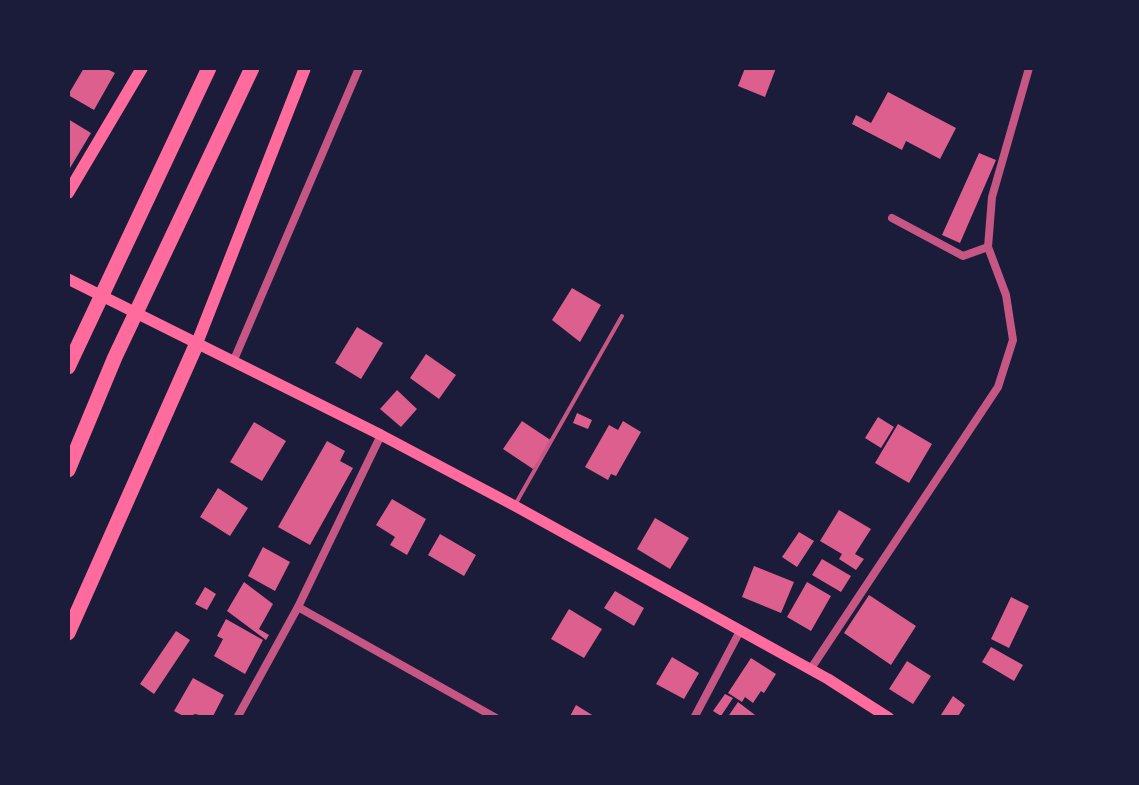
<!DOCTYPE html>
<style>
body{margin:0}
#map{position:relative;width:1139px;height:785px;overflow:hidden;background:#1b1b3a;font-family:"Roboto Condensed",sans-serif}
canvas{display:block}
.frame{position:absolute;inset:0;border:70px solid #1b1b3a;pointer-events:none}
</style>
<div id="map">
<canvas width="1139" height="785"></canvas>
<div class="frame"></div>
</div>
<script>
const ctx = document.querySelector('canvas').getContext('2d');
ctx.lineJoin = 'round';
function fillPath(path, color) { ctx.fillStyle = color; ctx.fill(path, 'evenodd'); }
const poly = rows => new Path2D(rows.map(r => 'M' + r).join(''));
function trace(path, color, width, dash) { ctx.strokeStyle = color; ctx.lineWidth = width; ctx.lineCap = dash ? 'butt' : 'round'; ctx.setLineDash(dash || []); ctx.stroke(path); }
fillPath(poly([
 [84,68,105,68,115,73,94,110,68,95],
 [745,68,776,68,765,97,738,86],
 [888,92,956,128,940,159,906,141,902,150,852,124,856,115,871,123],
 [68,119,91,133,70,168,68,166],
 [979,153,996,160,960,243,942,235],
 [572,288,601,305,580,342,552,320],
 [357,327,383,343,361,379,335,363],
 [426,354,456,375,439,399,410,378],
 [397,390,417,409,401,427,380,409],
 [577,413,592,420,588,429,573,423],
 [878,417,894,427,881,448,865,438],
 [522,421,552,441,533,469,503,449],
 [623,421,641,432,616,476,611,474,608,480,585,467,609,425,618,430],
 [254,422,286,441,262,481,230,462],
 [898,424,932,444,909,483,875,463],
 [327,441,345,451,340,461,353,468,310,545,278,527],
 [218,488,248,508,230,536,200,517],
 [392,499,426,519,407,555,390,545,395,537,376,525],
 [839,510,871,529,855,554,864,559,856,570,839,559,842,554,820,541],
 [655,518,689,538,670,569,637,549],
 [799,532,814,541,797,567,782,557],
 [440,534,476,555,464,576,428,555],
 [263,547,290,562,275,591,248,576],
 [822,559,851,576,841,592,812,575],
 [754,566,794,582,781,613,742,597],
 [244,582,273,604,259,629,269,635,266,640,227,611],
 [807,582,831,596,811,631,787,617],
 [205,587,216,594,207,610,195,604],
 [615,591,644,608,634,626,604,608],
 [869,595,916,626,891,665,844,633],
 [1011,597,1029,606,1009,648,991,639],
 [569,609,602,629,584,658,551,639],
 [226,619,263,640,245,674,214,656,223,639,217,636],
 [176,631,190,640,154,694,140,684],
 [991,647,1023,665,1014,681,982,662],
 [672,657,699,673,684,699,656,684],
 [751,658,776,674,764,693,761,691,753,703,745,697,742,702,728,693],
 [907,661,931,676,913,704,889,689],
 [193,678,224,695,212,718,195,714,187,718,174,711],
 [725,694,733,698,721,716,713,711],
 [953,696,965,705,957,718,939,718],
 [738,702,759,718,727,718],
 [576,705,597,718,569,718]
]), '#dd5f8e');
trace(poly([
 [516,503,622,316]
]), '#c65784', 4);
trace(poly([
 [892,218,963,256,988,247],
 [233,362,359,68],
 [298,607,496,718],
 [810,670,998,387,1013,340,1006,295,988,247,992,197,1029,68],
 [237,718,298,607,381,435],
 [694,718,740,631]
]), '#c65784', 8);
trace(poly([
 [68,279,381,435,515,506,828,679,889,718]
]), '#ff6b9d', 11);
trace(poly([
 [68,193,142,68],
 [197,343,305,68]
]), '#ff6b9d', 12);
trace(poly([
 [68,367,209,68],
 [68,470,115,357,252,68],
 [68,633,197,343]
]), '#ff6b9d', 15);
</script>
